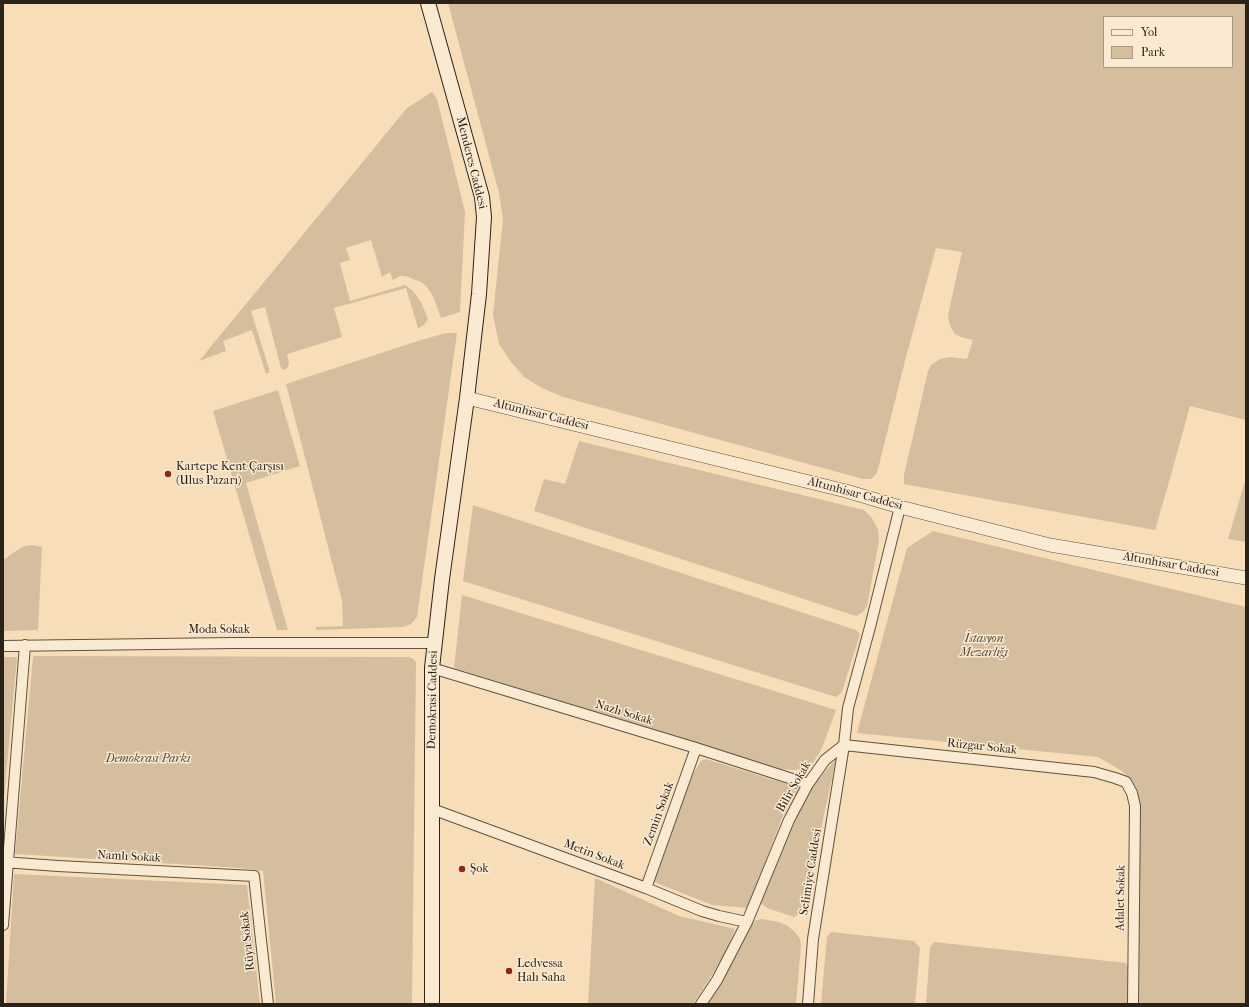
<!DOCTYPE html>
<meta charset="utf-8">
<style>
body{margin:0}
#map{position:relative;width:1249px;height:1007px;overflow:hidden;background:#f7deb9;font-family:"IM FELL French Canon",serif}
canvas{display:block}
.frame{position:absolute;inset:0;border:4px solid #2b2318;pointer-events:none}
.legend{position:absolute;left:1103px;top:16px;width:130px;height:52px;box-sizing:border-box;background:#faead2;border:1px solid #a79a88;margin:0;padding:5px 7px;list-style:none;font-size:12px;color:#2b2318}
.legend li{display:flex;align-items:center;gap:8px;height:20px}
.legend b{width:20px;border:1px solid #a79a88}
</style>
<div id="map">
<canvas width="1249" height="1007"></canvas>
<div class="frame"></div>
<ul class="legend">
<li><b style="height:5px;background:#faead2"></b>Yol</li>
<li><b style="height:11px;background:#d4be9e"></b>Park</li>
</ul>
</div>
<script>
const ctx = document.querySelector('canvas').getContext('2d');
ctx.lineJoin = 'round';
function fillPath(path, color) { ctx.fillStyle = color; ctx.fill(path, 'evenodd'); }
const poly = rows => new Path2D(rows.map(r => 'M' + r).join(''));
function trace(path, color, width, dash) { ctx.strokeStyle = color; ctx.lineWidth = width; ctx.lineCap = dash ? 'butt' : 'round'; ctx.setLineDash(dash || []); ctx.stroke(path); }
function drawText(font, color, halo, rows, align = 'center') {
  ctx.font = font + ' "IM FELL French Canon",serif'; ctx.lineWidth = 3; ctx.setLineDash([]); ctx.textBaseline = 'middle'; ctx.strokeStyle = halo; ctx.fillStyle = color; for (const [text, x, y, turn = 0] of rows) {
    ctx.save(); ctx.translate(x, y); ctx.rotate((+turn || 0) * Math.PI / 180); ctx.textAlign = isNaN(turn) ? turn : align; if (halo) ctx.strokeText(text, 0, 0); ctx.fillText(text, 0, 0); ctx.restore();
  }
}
fillPath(poly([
 [448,3,1246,3,1246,420,1190,406,1169,482,1155,530,904,484,904,475,928,371,931,365,940,359,949,357,967,359,973,340,961,337,955,334,951,328,949,322,948,315,962,252,936,248,906,357,877,473,871,479,863,479,563,397,542,388,524,377,511,362,499,344,493,315,503,219,499,193],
 [1104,17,1232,17,1232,67,1104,67],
 [432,92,437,99,465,212,460,312,441,318,433,296,427,287,421,282,405,276,400,276,393,280,390,272,382,277,371,240,346,248,350,260,340,263,350,301,405,285,413,291,421,302,428,319,424,325,418,328,406,288,334,308,342,337,287,354,289,363,288,367,284,370,281,368,265,307,251,311,270,372,266,374,252,330,223,341,226,351,199,361,407,108],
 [446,333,457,333,417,617,411,624,403,627,316,630,316,627,343,626,342,601,286,384,421,340],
 [278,390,300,466,246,483,288,630,277,630,213,411],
 [579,441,864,510,872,518,878,530,879,541,867,606,863,612,856,616,534,511,544,479,565,484],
 [1246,478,1246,542,1228,539],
 [473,505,856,630,860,634,842,692,836,697,463,581],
 [933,531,1246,607,1246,1004,1137,1004,1139,803,1133,783,1122,771,1098,757,857,733,907,548],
 [31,545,42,547,38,630,3,631,3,560,22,547],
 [462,595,836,710,822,748,813,763,804,769,794,770,779,769,454,668],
 [33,656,409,657,413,659,416,662,412,1004,276,1004,263,871,240,868,15,854],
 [3,657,17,657,3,808],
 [706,759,800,788,783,815,748,908,712,905,654,882,692,776,701,761],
 [836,759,805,905,802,912,794,917,767,908,761,903,779,856,803,804,816,782],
 [14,874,247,885,260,1004,6,1004],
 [595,878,679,916,735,929,726,951,710,978,693,1004,588,1004],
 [762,919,779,922,788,926,795,932,800,939,801,945,796,1004,707,1004,715,993,730,966,753,921],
 [831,932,914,941,920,948,915,1004,821,1004,827,937],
 [934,942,1126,963,1128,968,1129,1004,926,1004,930,947]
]), '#d4be9e');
const minor = poly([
 [3,646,233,643,434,643],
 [432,668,696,748,808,784],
 [432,809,646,888,702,911,719,916,747,922],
 [3,862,58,866,254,876,268,1004],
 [646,888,696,748],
 [3,925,25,645],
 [701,1004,717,980,747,922,789,820,808,784,825,760,844,745,848,708,870,627,900,507],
 [808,1004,813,939,844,745,1094,772,1115,778,1126,782,1132,793,1135,806,1133,1004]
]);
const tertiary = poly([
 [467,398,846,491,900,507,1050,545,1246,578]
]);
const secondary = poly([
 [428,3,482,197,484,217,479,294,467,398,442,579,432,668,432,1004]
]);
trace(minor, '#5e5240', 12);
trace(tertiary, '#5e5240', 14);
trace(secondary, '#2b2318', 16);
trace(minor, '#faead2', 10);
trace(tertiary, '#faead2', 13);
trace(secondary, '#faead2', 14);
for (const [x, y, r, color] of [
 [168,474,4,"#8f2418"],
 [462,869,4,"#8f2418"],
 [509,971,4,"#8f2418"]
]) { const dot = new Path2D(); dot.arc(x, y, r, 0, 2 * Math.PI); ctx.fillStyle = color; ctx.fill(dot); trace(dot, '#faead2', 1.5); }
drawText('12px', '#2b2318', '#faead2', [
 ["Menderes Caddesi",471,163,76],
 ["Altunhisar Caddesi",541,415,14],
 ["Altunhisar Caddesi",855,494,15],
 ["Altunhisar Caddesi",1171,565,10],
 ["Moda Sokak",219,630],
 ["Demokrasi Caddesi",433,700,-89],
 ["Nazlı Sokak",624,713,17],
 ["Rüzgar Sokak",982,747,6],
 ["Bilir Sokak",794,787,-60],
 ["Zemin Sokak",659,814,-70],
 ["Metin Sokak",594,855,21],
 ["Namlı Sokak",129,857,3],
 ["Selimiye Caddesi",811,872,-81],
 ["Adalet Sokak",1121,898,-89],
 ["Rüya Sokak",248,941,-96]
]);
drawText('12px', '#2b2318', '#faead2', [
 ["Kartepe Kent Çarşısı",176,467],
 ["(Ulus Pazarı)",176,481],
 ["Şok",470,869],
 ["Ledvessa",517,964],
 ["Halı Saha",517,978]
], 'left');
drawText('italic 12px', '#554a3a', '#faead2', [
 ["İstasyon",984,639],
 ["Mezarlığı",984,653],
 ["Demokrasi Parkı",148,759]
]);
</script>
